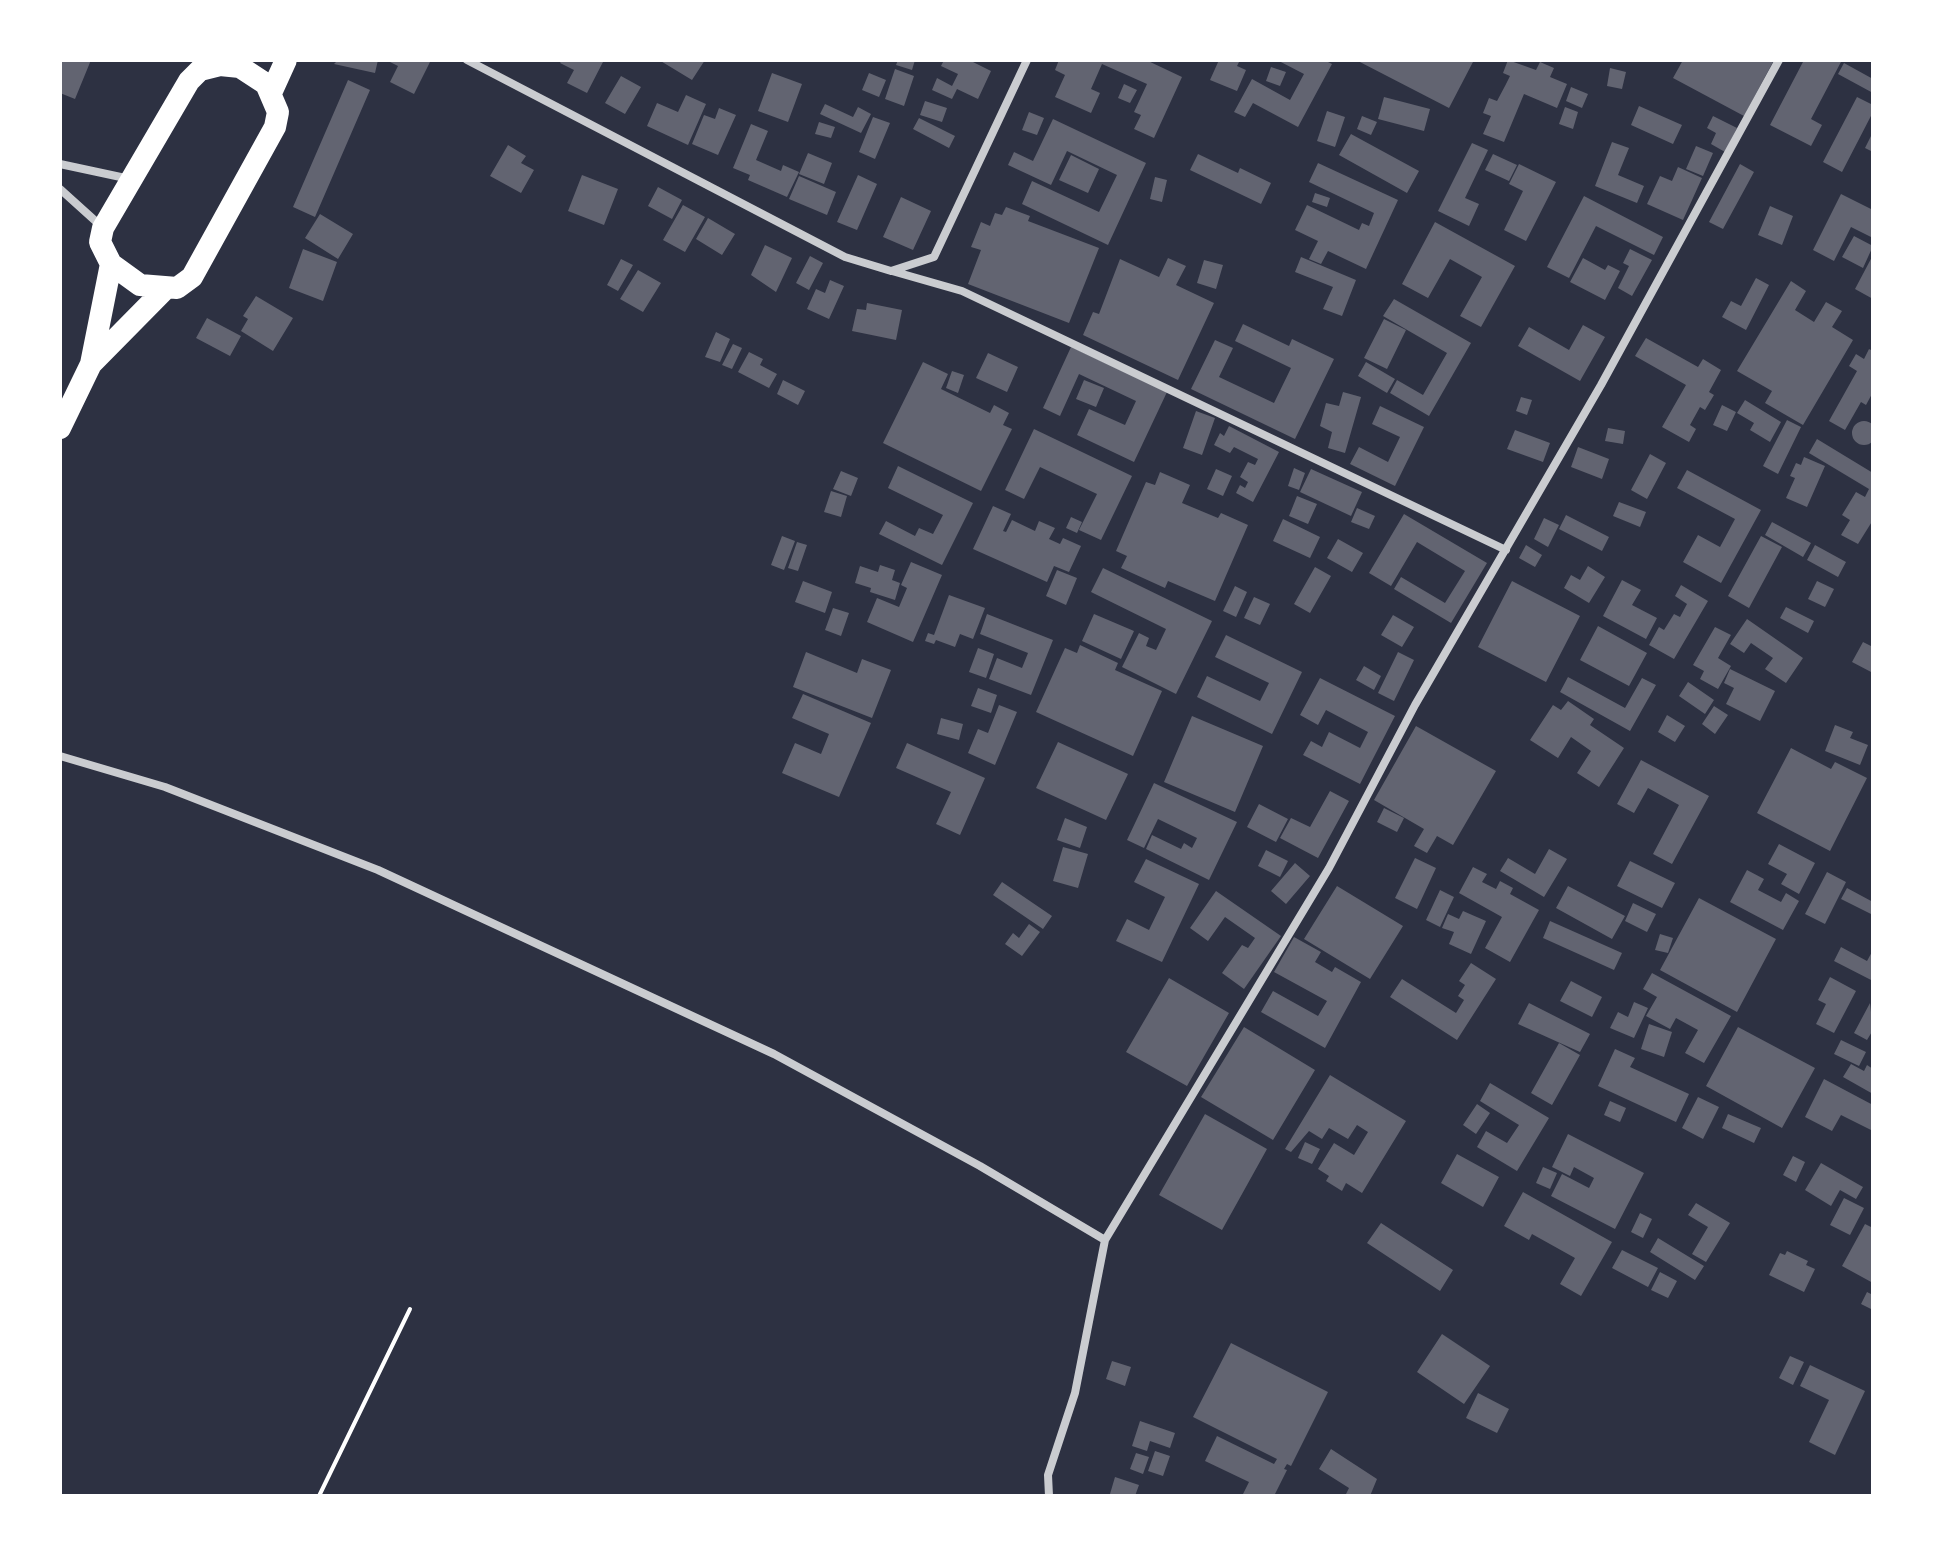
<!DOCTYPE html>
<style>
body{margin:0}
#map{position:relative;width:1933px;height:1556px;overflow:hidden;background:#2d3142;font-family:"Work Sans",sans-serif}
canvas{display:block}
.frame{position:absolute;inset:0;border:62px solid #fff;pointer-events:none}
</style>
<div id="map">
<canvas width="1933" height="1556"></canvas>
<div class="frame"></div>
</div>
<script>
const ctx = document.querySelector('canvas').getContext('2d');
ctx.lineJoin = 'round';
function fillPath(path, color) { ctx.fillStyle = color; ctx.fill(path, 'evenodd'); }
const poly = rows => new Path2D(rows.map(r => 'M' + r).join(''));
function trace(path, color, width, dash) { ctx.strokeStyle = color; ctx.lineWidth = width; ctx.lineCap = dash ? 'butt' : 'round'; ctx.setLineDash(dash || []); ctx.stroke(path); }
fillPath(poly([
 [60,60,91,60,75,99,60,93],
 [338,60,378,60,375,73,334,64],
 [386,60,431,60,414,94,390,82,398,66],
 [562,60,604,60,587,93,567,83,574,70,560,63],
 [659,60,705,60,692,80],
 [898,60,915,60,912,70,896,65],
 [944,60,969,60,991,71,978,99,957,89,952,99,932,90,937,78,952,86,958,74,941,66],
 [1059,60,1146,60,1182,77,1154,138,1134,129,1141,115,1134,112,1147,84,1102,64,1091,89,1100,93,1091,113,1055,97,1065,75,1055,70],
 [1219,60,1240,60,1237,66,1246,70,1237,91,1210,80],
 [1277,60,1324,60,1332,64,1298,127,1253,103,1245,117,1234,112,1252,79,1290,100,1304,74],
 [1356,60,1474,60,1449,108],
 [1508,60,1536,70,1540,62,1554,68,1550,77,1567,84,1557,108,1524,94,1504,142,1483,134,1491,116,1483,113,1489,98,1497,101,1505,86,1510,76,1503,73],
 [1683,60,1774,60,1744,116,1673,78],
 [1804,60,1842,60,1811,119,1822,125,1811,146,1770,125],
 [1844,63,1873,79,1873,93,1838,74],
 [1271,67,1286,72,1280,86,1266,81],
 [1610,68,1626,72,1622,89,1607,86],
 [895,69,914,76,904,106,885,99],
 [772,73,802,84,788,122,758,111],
 [869,73,886,80,879,97,862,90],
 [621,76,641,87,625,114,605,103],
 [348,80,370,90,315,217,293,207],
 [1124,84,1137,90,1130,103,1118,98],
 [1571,87,1588,94,1582,108,1566,101],
 [686,95,706,104,688,145,647,126,657,103,678,112],
 [1384,97,1430,109,1424,131,1378,119],
 [1857,97,1873,105,1873,112,1842,172,1823,162],
 [925,101,947,108,942,122,920,115],
 [825,104,853,117,858,107,871,114,861,133,820,114],
 [1639,106,1682,125,1673,144,1631,125],
 [1565,107,1578,112,1573,129,1559,124],
 [719,108,736,115,718,155,692,144,704,115,715,119],
 [1327,111,1345,117,1335,147,1317,141],
 [1029,112,1044,118,1037,135,1022,130],
 [1362,116,1377,122,1371,135,1357,129],
 [1713,116,1737,128,1725,152,1711,144,1716,133,1707,128],
 [873,117,890,123,875,159,859,152],
 [919,118,955,136,949,148,913,129],
 [1053,119,1146,163,1108,245,1022,204,1032,181,1099,212,1117,175,1067,151,1051,185,1008,165,1014,152,1033,161],
 [819,122,835,127,831,138,815,134],
 [751,124,768,131,756,160,781,171,783,165,799,172,787,197,748,180,750,175,733,168],
 [1873,132,1873,152,1865,148],
 [1351,134,1419,171,1407,193,1339,155],
 [1612,142,1629,148,1618,175,1644,186,1637,203,1595,186],
 [1472,143,1488,150,1465,198,1479,204,1469,226,1438,211],
 [508,145,526,156,521,163,534,170,521,193,490,176],
 [1696,146,1713,153,1703,176,1686,169],
 [808,153,832,163,824,184,799,174],
 [1198,154,1238,173,1240,168,1271,183,1261,204,1190,170],
 [1493,154,1517,165,1509,181,1485,170],
 [1071,155,1099,169,1088,193,1059,180],
 [1318,163,1398,200,1366,269,1328,251,1321,264,1309,259,1318,241,1295,230,1307,205,1359,230,1362,223,1369,226,1374,213,1309,182],
 [1519,164,1556,182,1526,241,1504,230,1523,191,1509,184],
 [1740,164,1754,172,1723,229,1709,222],
 [1678,167,1702,178,1683,220,1647,204,1660,176,1672,181],
 [582,175,618,189,604,225,568,211],
 [858,175,877,184,857,230,837,222],
 [799,176,836,192,827,215,789,199],
 [1155,177,1167,180,1162,202,1150,199],
 [658,187,682,200,672,219,648,206],
 [1315,193,1330,198,1327,207,1312,202],
 [1841,194,1873,210,1873,238,1851,227,1834,261,1813,250],
 [1584,196,1663,237,1654,255,1596,226,1569,278,1547,267],
 [901,197,931,211,913,250,883,237],
 [683,205,705,217,685,252,663,240],
 [1770,206,1793,216,1782,245,1758,235],
 [1006,207,1030,216,1028,221,1099,248,1069,323,968,284,981,250,971,247,981,222,990,226,995,213,1002,215],
 [320,214,353,234,338,259,305,238],
 [708,218,735,234,722,255,696,239],
 [1435,222,1515,266,1481,327,1460,316,1482,277,1450,259,1428,298,1402,284],
 [1854,236,1873,246,1863,268,1842,257],
 [765,245,792,258,776,292,751,275],
 [303,249,337,262,323,301,289,288],
 [1630,249,1652,260,1632,296,1618,288,1629,266,1623,263],
 [1873,255,1873,299,1855,289],
 [810,256,823,263,809,290,796,283],
 [1301,257,1356,280,1342,316,1323,309,1333,287,1295,272],
 [1168,258,1186,266,1176,285,1214,303,1178,380,1083,335,1093,312,1099,314,1120,259,1159,277],
 [1583,258,1605,270,1608,265,1620,271,1605,300,1570,282],
 [621,259,633,265,618,291,607,285],
 [1204,260,1223,265,1216,289,1197,283],
 [638,270,661,283,643,312,620,299],
 [1756,278,1769,285,1746,330,1722,317,1731,301,1741,306],
 [830,280,844,286,829,319,807,309,816,289,825,293],
 [1791,281,1806,291,1795,310,1814,322,1826,302,1842,311,1832,327,1853,340,1803,425,1765,403,1772,391,1737,371],
 [256,296,293,318,273,351,241,331,248,319,243,316],
 [1394,299,1471,343,1429,416,1390,393,1397,380,1423,395,1447,353,1383,316],
 [867,303,902,310,896,340,852,331,857,309,866,310],
 [207,318,241,336,230,356,196,338],
 [1384,319,1406,330,1387,369,1364,358],
 [1243,324,1289,346,1292,339,1334,359,1295,439,1191,389,1215,340,1233,348,1219,377,1274,403,1291,368,1235,341],
 [1583,325,1605,337,1580,381,1518,346,1529,327,1569,350],
 [716,332,730,339,720,362,705,357],
 [1646,338,1698,367,1703,359,1721,370,1709,392,1714,395,1705,410,1700,407,1690,425,1696,429,1689,442,1662,427,1686,385,1635,356],
 [733,344,742,348,732,369,722,365],
 [1071,347,1167,392,1134,462,1077,435,1089,409,1125,425,1136,401,1079,374,1060,416,1043,408],
 [1869,349,1873,351,1873,392,1866,405,1861,402,1845,430,1829,421,1857,371,1849,366,1856,354,1864,359],
 [749,352,763,359,760,365,777,374,769,388,738,372],
 [988,353,1018,367,1007,392,976,378],
 [923,362,948,374,941,389,990,413,994,405,1009,413,1003,425,1012,429,981,491,883,443],
 [1366,362,1395,379,1387,393,1358,376],
 [952,371,964,375,958,393,946,388],
 [783,380,805,391,798,405,777,394],
 [1084,380,1104,388,1096,407,1076,399],
 [1343,392,1361,397,1345,453,1328,448,1332,432,1320,426,1326,403,1339,406],
 [1521,397,1532,400,1527,415,1516,411],
 [1745,400,1781,422,1770,442,1750,430,1754,423,1737,413],
 [1722,405,1736,412,1727,431,1713,425],
 [1380,406,1424,427,1395,486,1350,464,1359,447,1388,462,1400,437,1372,424],
 [1196,411,1215,418,1202,455,1183,448],
 [1787,420,1801,427,1778,474,1763,466],
 '1852 433a12 12 0 1 1 24 0a12 12 0 1 1-24 0Z',
 [1229,426,1279,452,1253,502,1236,493,1240,485,1245,488,1248,482,1240,477,1248,462,1255,465,1258,459,1234,447,1230,453,1214,445,1220,433,1224,436],
 [1608,428,1625,431,1623,444,1605,441],
 [1034,429,1132,476,1101,540,1079,530,1097,494,1040,467,1024,499,1005,490],
 [1515,430,1550,443,1543,462,1507,449],
 [1817,439,1873,473,1873,520,1858,544,1841,535,1850,520,1842,515,1856,492,1865,497,1869,489,1809,453],
 [1578,447,1609,459,1602,479,1571,467],
 [1650,454,1666,463,1647,499,1631,490],
 [1804,457,1825,466,1807,507,1786,498,1795,478,1790,476,1796,463,1801,465],
 [898,466,973,503,942,565,879,534,886,521,915,536,919,528,933,534,943,515,888,488],
 [1294,468,1305,473,1299,490,1288,486],
 [1216,469,1232,476,1223,496,1207,489],
 [1311,469,1362,492,1351,516,1300,492],
 [1687,470,1761,510,1721,583,1683,562,1698,535,1720,547,1735,519,1677,488],
 [841,471,858,478,851,496,833,489],
 [1160,472,1190,485,1182,503,1218,518,1221,513,1248,525,1215,601,1168,581,1165,588,1121,568,1127,556,1116,551,1146,482,1155,485],
 [831,491,847,496,841,517,824,512],
 [1297,496,1317,504,1308,524,1289,516],
 [1619,502,1646,512,1640,527,1613,516],
 [993,506,1011,514,1003,531,1006,532,1012,520,1035,531,1039,521,1055,528,1049,539,1060,544,1063,538,1081,546,1069,572,1054,566,1047,582,973,549],
 [1357,508,1375,516,1369,529,1351,522],
 [1404,514,1487,563,1451,623,1394,589,1401,577,1445,603,1465,571,1417,542,1391,586,1369,573],
 [1566,515,1609,537,1602,551,1559,529],
 [1071,517,1082,522,1077,533,1066,528],
 [1544,518,1559,525,1548,547,1534,539],
 [1283,519,1320,537,1310,558,1273,541],
 [1772,522,1811,543,1803,557,1765,535],
 [782,536,795,541,784,570,771,565],
 [1761,536,1782,547,1749,608,1728,596],
 [1338,539,1363,553,1352,572,1327,558],
 [797,542,807,545,798,571,788,568],
 [1526,545,1542,555,1535,567,1519,558],
 [1815,545,1846,562,1838,577,1807,560],
 [911,562,942,575,913,642,867,622,877,598,899,607,907,588,901,585],
 [880,565,895,570,892,580,900,583,895,600,870,592,871,588,855,583,860,566,878,572],
 [1588,566,1605,577,1589,603,1564,588,1571,575,1580,580],
 [1315,567,1331,576,1310,613,1294,604],
 [1103,568,1212,621,1176,694,1122,667,1139,633,1149,638,1146,646,1156,650,1166,629,1091,592],
 [1057,570,1077,578,1066,605,1046,596],
 [1622,580,1641,590,1632,605,1657,618,1646,639,1603,616],
 [803,581,832,592,825,613,795,602],
 [1512,581,1580,616,1546,682,1478,647],
 [1817,581,1834,589,1825,607,1808,599],
 [1681,585,1708,601,1674,659,1649,645,1659,627,1664,630,1674,614,1680,617,1687,604,1675,596],
 [1235,586,1247,592,1236,617,1223,611],
 [949,595,985,608,973,639,960,634,955,647,936,640,934,644,925,641,928,633,934,635],
 [1254,597,1270,604,1260,625,1244,618],
 [1786,607,1814,621,1808,633,1780,618],
 [833,608,849,613,841,636,825,630],
 [987,614,1053,640,1031,695,989,679,997,658,1022,668,1028,653,980,634],
 [1094,614,1134,631,1121,659,1082,641],
 [1393,615,1414,627,1402,647,1381,635],
 [1747,619,1803,658,1786,683,1765,669,1773,658,1751,643,1744,653,1730,644],
 [1598,626,1647,653,1629,686,1580,660],
 [1715,627,1731,635,1718,658,1731,666,1718,689,1700,679,1704,671,1693,665],
 [1226,635,1302,672,1272,734,1197,697,1207,676,1260,701,1269,683,1215,657],
 [1863,642,1873,647,1873,673,1852,662],
 [1080,645,1118,663,1115,670,1162,691,1133,756,1036,712,1065,648,1077,653],
 [978,648,994,654,986,678,969,672],
 [806,652,857,673,862,659,891,670,872,718,793,687],
 [1398,652,1414,660,1394,701,1378,693],
 [1364,666,1381,676,1374,690,1356,680],
 [1730,669,1775,691,1760,721,1726,704,1734,688,1724,683],
 [1568,677,1625,708,1642,678,1656,685,1630,731,1560,692],
 [1320,678,1395,716,1360,784,1303,755,1311,741,1322,747,1329,732,1360,748,1368,732,1326,710,1318,725,1300,715],
 [1688,682,1714,700,1705,714,1679,696],
 [978,688,997,695,991,713,971,706],
 [803,694,871,723,839,797,782,773,795,743,821,754,829,734,792,718],
 [1568,701,1594,719,1590,725,1624,748,1599,787,1577,773,1591,751,1571,737,1558,758,1530,740,1553,705,1561,710],
 [999,705,1017,712,995,765,968,753,978,729,988,733],
 [1714,706,1728,715,1715,734,1702,724],
 [1667,715,1685,726,1675,742,1658,732],
 [1192,716,1263,746,1235,812,1164,782],
 [941,718,963,724,959,740,937,734],
 [1835,725,1853,732,1850,738,1868,745,1860,765,1825,751],
 [1416,726,1496,771,1453,845,1437,836,1427,853,1414,846,1424,829,1374,800],
 [1058,742,1128,774,1106,820,1036,788],
 [907,743,985,778,960,835,936,824,951,792,896,768],
 [1791,748,1831,769,1835,762,1867,778,1830,851,1757,813],
 [1641,760,1709,796,1672,864,1653,854,1679,805,1648,788,1634,813,1617,804],
 [1154,783,1237,822,1209,880,1146,849,1152,835,1181,849,1184,843,1192,848,1197,838,1158,819,1144,848,1127,840],
 [1330,791,1349,801,1318,858,1280,838,1291,818,1310,827],
 [1259,804,1288,819,1276,842,1247,827],
 [1384,808,1404,818,1397,832,1377,822],
 [1065,818,1087,827,1080,848,1057,840],
 [1779,844,1815,863,1799,894,1781,884,1787,874,1768,864],
 [1063,847,1088,854,1078,888,1053,881],
 [1549,849,1567,859,1544,897,1500,871,1508,858,1535,874],
 [1266,850,1288,861,1280,877,1258,866],
 [1415,858,1436,868,1417,909,1395,898],
 [1146,859,1199,884,1162,962,1116,941,1127,919,1149,930,1165,897,1134,882],
 [1630,861,1675,883,1662,908,1617,886],
 [1295,863,1310,876,1286,904,1271,891],
 [1473,867,1487,874,1482,882,1496,889,1500,881,1513,888,1510,894,1539,910,1510,962,1485,948,1502,917,1459,893],
 [1747,870,1764,879,1758,890,1781,902,1786,893,1799,901,1783,930,1730,902],
 [1827,872,1846,882,1825,924,1805,914],
 [1002,882,1052,916,1043,929,993,895],
 [1337,886,1403,926,1370,979,1304,939],
 [1568,886,1625,916,1612,939,1556,908],
 [1847,888,1873,902,1873,915,1841,899],
 [1440,890,1454,897,1440,927,1426,920],
 [1216,891,1281,936,1244,989,1222,973,1242,945,1248,948,1255,938,1225,917,1208,941,1190,928],
 [1699,898,1776,939,1737,1012,1660,970],
 [1633,903,1656,914,1647,932,1625,921],
 [1463,911,1486,921,1471,954,1449,944,1454,932,1442,928,1448,914,1459,919],
 [1550,921,1622,953,1614,970,1543,938],
 [1029,924,1040,932,1022,956,1005,944,1013,933,1019,938],
 [1660,934,1673,938,1668,953,1655,950],
 [1294,937,1321,952,1315,962,1332,972,1335,967,1361,982,1325,1048,1261,1012,1273,991,1318,1016,1327,1001,1274,972],
 [1841,947,1867,961,1873,950,1873,981,1834,961],
 [1471,963,1496,979,1457,1040,1390,997,1402,979,1456,1013,1464,1000,1458,996,1465,985,1459,981],
 [1652,973,1731,1016,1704,1063,1685,1053,1698,1030,1676,1018,1670,1029,1646,1016,1657,997,1643,989],
 [1830,977,1856,991,1834,1033,1816,1024,1826,1004,1818,1000],
 [1169,978,1229,1013,1187,1086,1126,1052],
 [1571,981,1602,997,1592,1017,1560,1001],
 [1634,1002,1648,1008,1634,1038,1610,1028,1618,1012,1628,1017],
 [1529,1003,1590,1034,1580,1052,1518,1024],
 [1870,1003,1873,1030,1867,1040,1854,1033],
 [1649,1024,1672,1032,1664,1057,1641,1049],
 [1244,1027,1315,1070,1273,1140,1201,1097],
 [1738,1027,1815,1068,1782,1128,1706,1086],
 [1841,1040,1866,1052,1859,1066,1834,1054],
 [1559,1043,1580,1055,1552,1105,1531,1093],
 [1615,1049,1635,1058,1630,1067,1689,1094,1676,1122,1598,1086],
 [1851,1064,1864,1071,1867,1065,1873,1069,1873,1094,1843,1077],
 [1330,1075,1406,1121,1362,1193,1346,1183,1342,1191,1326,1181,1329,1176,1318,1169,1334,1143,1354,1155,1368,1132,1357,1125,1348,1139,1329,1128,1322,1139,1309,1131,1291,1152,1285,1149],
 [1824,1079,1873,1105,1873,1131,1841,1115,1832,1131,1805,1117],
 [1490,1083,1549,1118,1517,1171,1477,1147,1486,1131,1507,1143,1519,1125,1480,1101],
 [1698,1097,1719,1107,1703,1139,1682,1128],
 [1610,1101,1626,1108,1620,1122,1604,1115],
 [1477,1104,1490,1113,1476,1134,1463,1125],
 [1205,1114,1267,1149,1222,1230,1159,1195],
 [1728,1114,1761,1128,1754,1143,1722,1128],
 [1568,1134,1644,1173,1615,1229,1551,1196,1562,1174,1589,1188,1594,1178,1574,1167,1570,1176,1552,1167],
 [1305,1142,1320,1149,1312,1164,1298,1158],
 [1457,1154,1499,1177,1483,1207,1441,1183],
 [1793,1156,1805,1162,1796,1182,1783,1175],
 [1821,1163,1863,1187,1856,1199,1840,1190,1831,1206,1805,1190],
 [1543,1167,1557,1173,1550,1189,1536,1183],
 [1523,1192,1612,1242,1581,1296,1560,1284,1575,1258,1532,1234,1529,1240,1504,1226],
 [1844,1198,1864,1208,1850,1235,1830,1225],
 [1696,1203,1730,1223,1706,1262,1692,1254,1708,1227,1688,1215],
 [1640,1213,1652,1219,1643,1238,1631,1232],
 [1381,1223,1453,1270,1440,1291,1367,1243],
 [1865,1224,1873,1228,1873,1283,1842,1266],
 [1658,1238,1704,1266,1695,1280,1650,1252],
 [1622,1250,1658,1268,1648,1287,1612,1268],
 [1787,1251,1808,1261,1806,1265,1815,1269,1804,1292,1769,1275,1780,1253,1785,1255],
 [1660,1272,1677,1281,1668,1298,1651,1290],
 [1867,1292,1873,1295,1873,1310,1861,1304],
 [1442,1334,1490,1366,1464,1404,1417,1372],
 [1231,1343,1328,1392,1291,1466,1287,1464,1284,1469,1287,1470,1274,1496,1242,1496,1249,1482,1205,1461,1217,1436,1274,1464,1277,1459,1193,1417],
 [1790,1356,1804,1362,1793,1385,1779,1378],
 [1112,1361,1131,1367,1125,1386,1106,1379],
 [1810,1365,1865,1391,1835,1455,1809,1442,1829,1400,1800,1386],
 [1478,1393,1509,1409,1497,1433,1466,1418],
 [1140,1421,1175,1433,1170,1448,1150,1441,1147,1451,1132,1446],
 [1331,1449,1377,1479,1370,1496,1345,1496,1349,1488,1319,1469],
 [1155,1451,1170,1456,1163,1476,1148,1471],
 [1136,1453,1149,1457,1143,1474,1130,1469],
 [1115,1477,1139,1485,1135,1496,1110,1494]
]), '#626471');
trace(poly([
 [319,1496,410,1309]
]), '#fff', 4);
trace(poly([
 [467,60,845,257,891,271,934,257,1027,60],
 [60,164,130,179],
 [60,189,101,226],
 [892,271,962,291,1506,550],
 [60,756,165,787,378,870,774,1054,980,1166,1105,1240],
 [1049,1496,1048,1475,1075,1393,1105,1240,1329,868,1415,705,1601,385,1779,60]
]), '#caccd0', 8);
trace(poly([
 [220,65,240,67,266,84,278,112,275,127,192,277,177,288,140,285,111,264,100,242,103,228,189,81,200,70,220,65],
 [271,93,286,60],
 [92,363,165,289],
 [60,428,91,364,111,264]
]), '#fff', 22);
</script>
